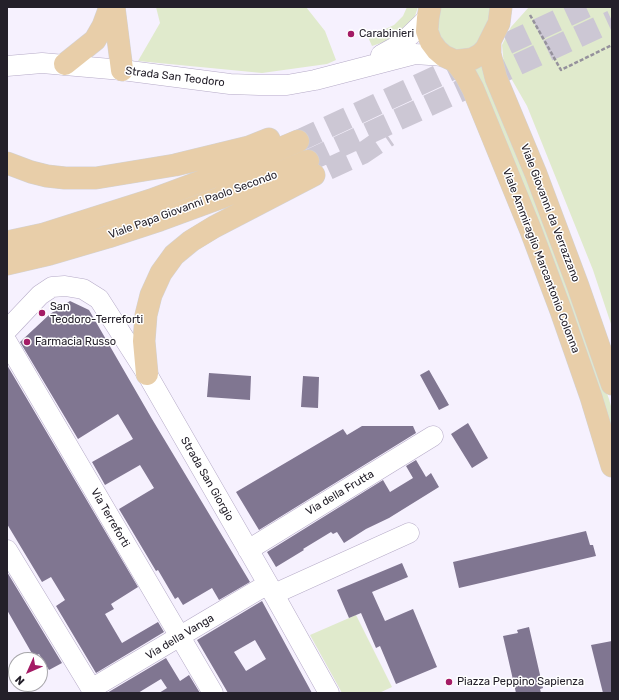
<!DOCTYPE html>
<style>
body{margin:0}
#map{position:relative;width:619px;height:700px;overflow:hidden;background:#f6f1fe;font-family:Rubik,sans-serif}
canvas{display:block}
.frame{position:absolute;inset:0;border:8px solid #24202a;pointer-events:none}
.north{position:absolute;left:8px;top:652px;width:40px;height:40px;box-sizing:border-box;background:#fff;border:1px solid #a7a6aa;border-radius:50%;rotate:225deg;font-size:11px;font-weight:700;line-height:16px;text-align:center;color:#24202a}
.north::after{content:'';display:block;margin:auto;width:14px;height:18px;background:#a41b65;clip-path:polygon(50% 0,100% 100%,50% 72%,0 100%)}
</style>
<div id="map">
<canvas width="619" height="700"></canvas>
<div class="frame"></div>
<div class="north">N</div>
</div>
<script>
const ctx = document.querySelector('canvas').getContext('2d');
ctx.lineJoin = 'round';
function fillPath(path, color) { ctx.fillStyle = color; ctx.fill(path, 'evenodd'); }
const poly = rows => new Path2D(rows.map(r => 'M' + r).join(''));
function trace(path, color, width, dash) { ctx.strokeStyle = color; ctx.lineWidth = width; ctx.lineCap = dash ? 'butt' : 'round'; ctx.setLineDash(dash || []); ctx.stroke(path); }
function drawText(font, color, halo, rows, align = 'center') {
  ctx.font = font + ' Rubik,sans-serif'; ctx.lineWidth = 3; ctx.setLineDash([]); ctx.textBaseline = 'middle'; ctx.strokeStyle = halo; ctx.fillStyle = color; for (const [text, x, y, turn = 0] of rows) {
    ctx.save(); ctx.translate(x, y); ctx.rotate((+turn || 0) * Math.PI / 180); ctx.textAlign = isNaN(turn) ? turn : align; if (halo) ctx.strokeText(text, 0, 0); ctx.fillText(text, 0, 0); ctx.restore();
  }
}
fillPath(poly([
 [156,7,306,7,325,31,336,60,327,64,262,73,138,61,160,23],
 [407,7,418,7,415,16,405,29,390,40,372,46,368,37,394,25,403,16],
 [441,7,492,7,484,33,474,48,454,51,440,39,437,23],
 [529,7,612,7,612,327,593,270,527,106,504,66,502,45,511,27],
 [483,62,578,310,609,399,612,410,612,440,470,68],
 [356,615,392,687,379,693,342,693,310,635]
]), '#e0eacc');
fillPath(poly([
 [70,301,89,310,152,419,250,582,219,600,212,588,183,605,178,597,175,599,158,570,156,571,119,509,154,488,140,465,105,485,92,462,133,439,118,414,78,439,20,342,50,314],
 [7,365,138,587,111,604,114,609,105,614,122,643,158,622,164,632,96,673,56,606,65,600,51,577,42,582,7,524],
 [429,370,449,405,439,410,420,375],
 [209,373,251,376,250,400,207,397],
 [303,376,319,377,318,408,301,407],
 [468,423,488,458,472,468,451,434],
 [362,426,413,426,416,433,259,530,236,492,343,429,347,435],
 [416,460,426,477,431,473,439,487,389,518,366,529,344,543,337,532,333,534,331,532,303,549,304,550,276,567,267,552,383,480,390,492,413,478,406,466],
 [586,531,590,545,593,545,596,556,459,588,453,562],
 [402,563,408,577,372,592,385,621,413,609,437,667,396,684,380,646,376,648,361,613,349,618,337,590],
 [7,572,62,663,49,670,39,654,34,657,7,610],
 [262,601,312,693,228,693,197,640],
 [255,640,266,659,246,671,234,652],
 [529,627,543,688,540,689,541,693,516,693,503,636,518,633,517,630],
 [612,641,612,693,603,693,591,645],
 [166,658,180,681,189,675,200,693,159,693,167,688,161,679,138,693,107,693]
]), '#807691');
trace(poly([
 [298,141,586,7],
 [308,161,612,21],
 [328,169,363,153,388,136]
]), '#ccc7d4', 22, [22, 11]);
const minor = poly([
 [381,55,401,44,428,18],
 [7,66,42,63,122,70,230,84,259,85,287,85,315,80,415,54,444,56],
 [7,330,40,295,52,287,65,286,83,289,99,299,147,374,268,584,329,693],
 [7,342,213,693],
 [7,550,94,693],
 [248,550,433,436],
 [274,594,409,533],
 [91,689,268,584]
]);
const major = poly([
 [114,7,122,70],
 [430,7,428,18,427,31,431,42,437,50,444,56,455,61,472,59,481,54,486,49,499,23,501,7],
 [490,42,490,54,496,78,536,174,578,286,612,384],
 [455,61,465,74,473,89,531,231,561,311,591,397,612,466],
 [65,64,95,40,103,26,110,7],
 [7,163,31,172,47,176,65,178,96,178,175,165,249,147,269,139],
 [7,242,44,234,151,200,213,177,298,141],
 [7,264,50,254,108,237,160,220,220,198,308,161],
 [147,374,144,341,146,315,151,295,161,273,174,255,191,241,214,227,314,175]
]);
trace(minor, '#b5aac7', 21);
trace(major, '#d3d2d4', 23);
trace(poly([
 [530,15,561,70,612,45]
]), '#95919c', 2.5, [4, 2]);
trace(minor, '#fff', 20);
trace(major, '#e8cea9', 22);
for (const [x, y, r, color] of [
 [351,34,4,"#a41b65"],
 [42,313,4,"#a41b65"],
 [27,342,4,"#a41b65"],
 [449,682,4,"#a41b65"]
]) { const dot = new Path2D(); dot.arc(x, y, r, 0, 2 * Math.PI); ctx.fillStyle = color; ctx.fill(dot); trace(dot, '#fff', 1.5); }
drawText('11px', '#24202a', '#fff', [
 ["Carabinieri",359,34],
 ["San",50,307],
 ["Teodoro-Terreforti",50,320],
 ["Farmacia Russo",35,342],
 ["Piazza Peppino Sapienza",457,682]
], 'left');
drawText('11px', '#24202a', '#fff', [
 ["Strada San Teodoro",175,77,7],
 ["Viale Papa Giovanni Paolo Secondo",193,205,-20],
 ["Viale Giovanni da Verrazzano",550,213,69],
 ["Viale Ammiraglio Marcantonio Colonna",541,261,69],
 ["Strada San Giorgio",207,479,60],
 ["Via della Frutta",340,493,-31],
 ["Via Terreforti",110,518,60],
 ["Via della Vanga",180,637,-31]
]);
</script>
